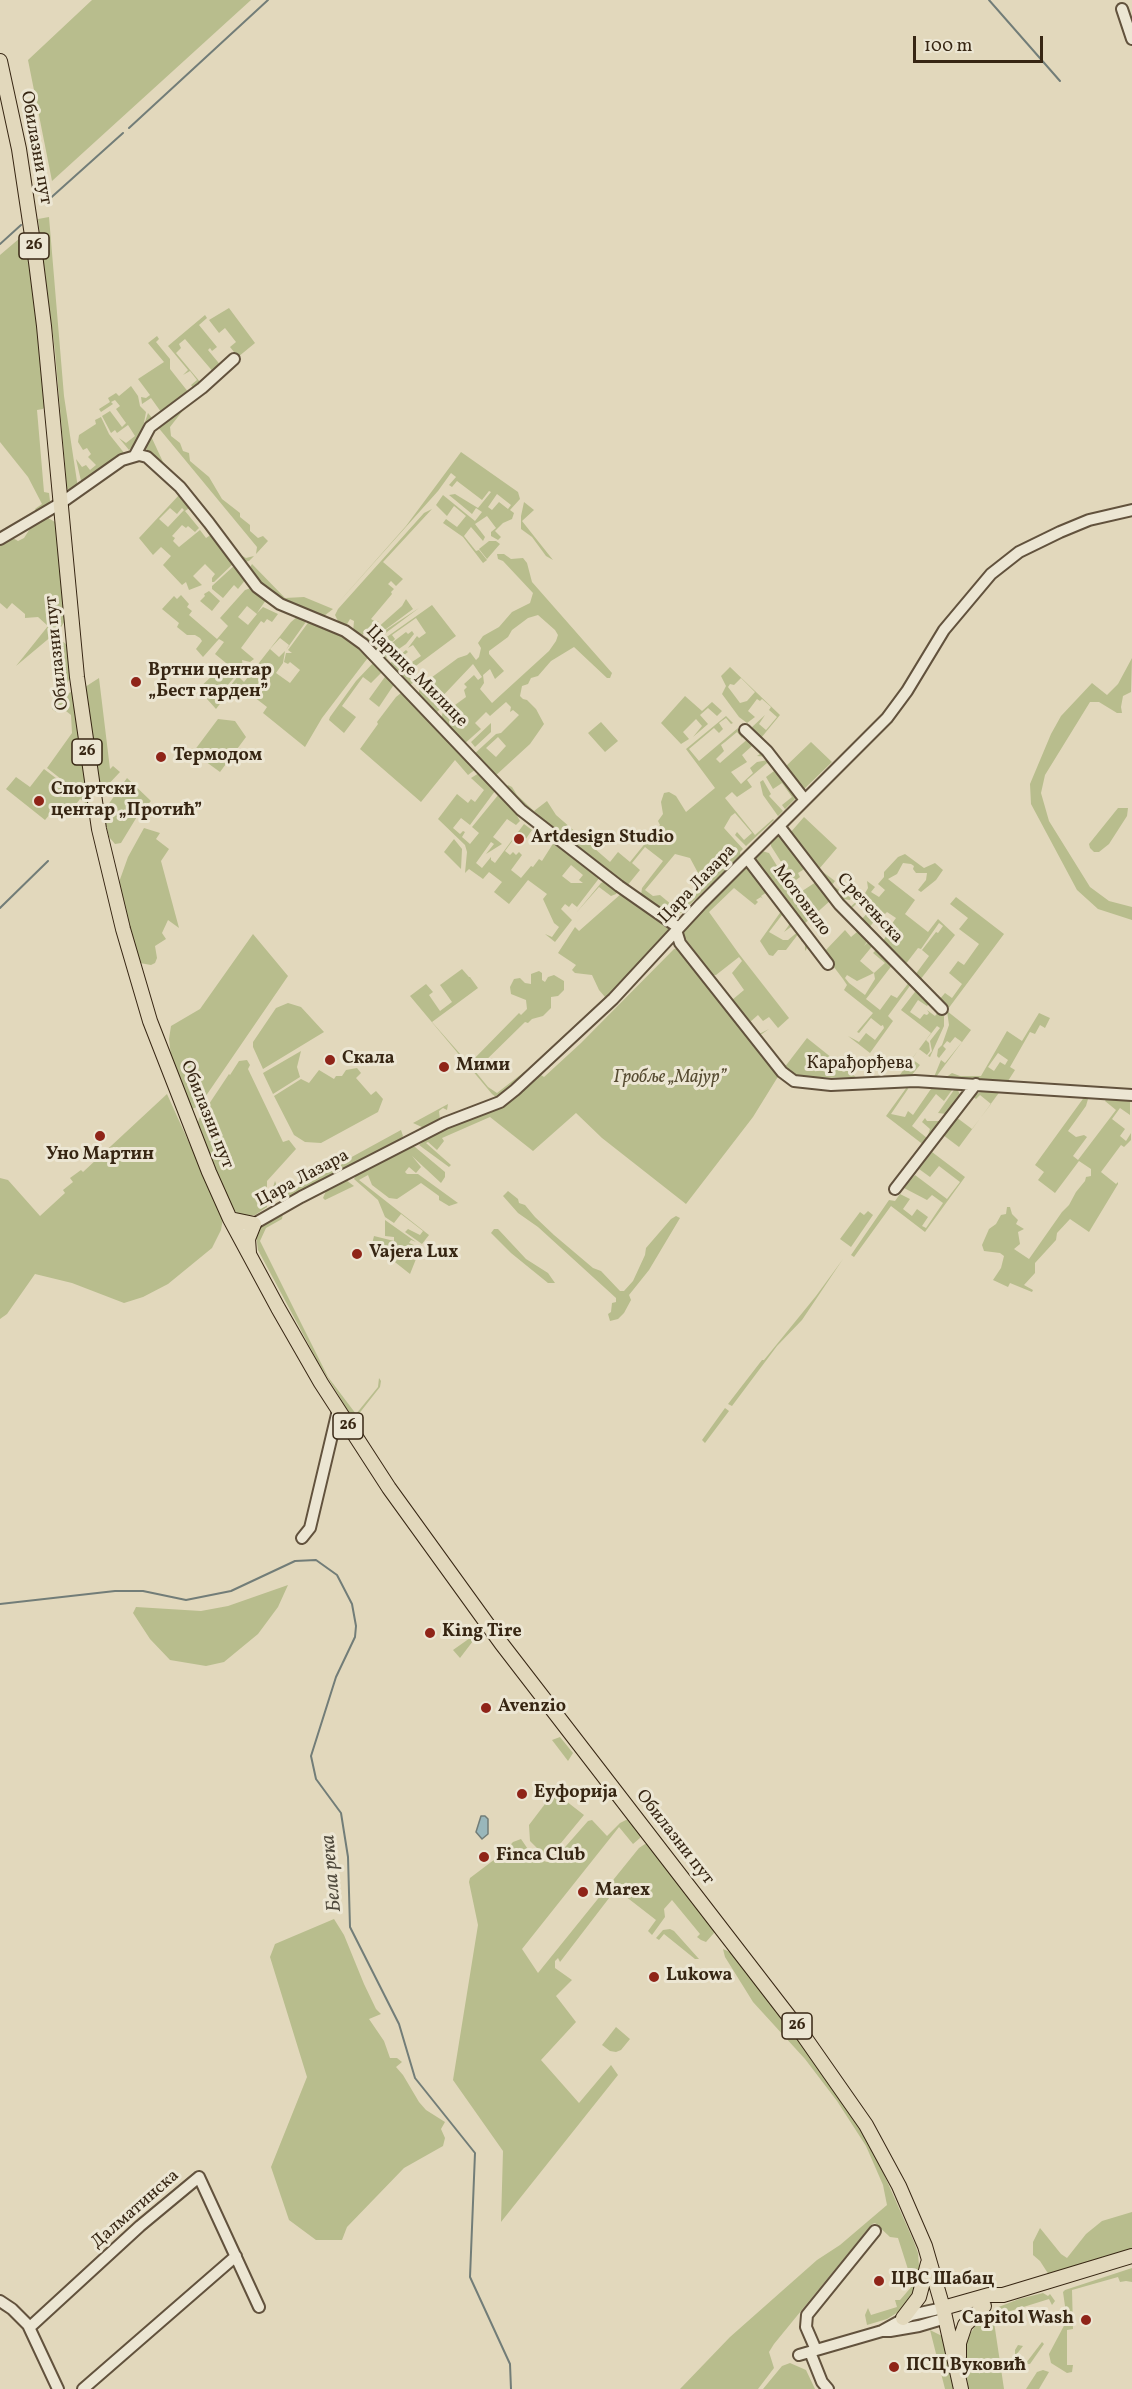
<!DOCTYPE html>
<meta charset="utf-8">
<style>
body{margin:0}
#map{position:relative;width:1132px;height:2389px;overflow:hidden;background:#e2d8bc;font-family:Vollkorn,serif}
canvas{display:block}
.scale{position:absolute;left:913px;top:36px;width:130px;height:27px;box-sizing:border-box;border:3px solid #372613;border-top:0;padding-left:8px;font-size:18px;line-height:21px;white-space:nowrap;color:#372613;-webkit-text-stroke:4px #ece6d3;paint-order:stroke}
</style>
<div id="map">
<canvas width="1132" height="2389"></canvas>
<div class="scale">100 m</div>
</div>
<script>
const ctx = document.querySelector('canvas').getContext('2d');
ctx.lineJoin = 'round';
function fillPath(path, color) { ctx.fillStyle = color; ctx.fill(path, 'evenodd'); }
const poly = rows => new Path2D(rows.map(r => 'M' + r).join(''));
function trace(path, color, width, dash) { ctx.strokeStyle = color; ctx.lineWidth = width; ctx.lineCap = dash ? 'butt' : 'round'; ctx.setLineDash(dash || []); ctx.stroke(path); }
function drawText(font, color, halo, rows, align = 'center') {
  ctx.font = font + ' Vollkorn,serif'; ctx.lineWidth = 6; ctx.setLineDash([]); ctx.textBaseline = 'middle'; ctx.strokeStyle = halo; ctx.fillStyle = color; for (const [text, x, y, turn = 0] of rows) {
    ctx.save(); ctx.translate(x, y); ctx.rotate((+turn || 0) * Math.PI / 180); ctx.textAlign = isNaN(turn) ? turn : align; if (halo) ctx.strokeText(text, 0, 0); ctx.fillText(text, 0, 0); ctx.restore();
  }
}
fillPath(poly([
 [92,0,251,0,52,181,28,60],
 [49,217,64,396,78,488,72,491,67,489,55,351,38,219],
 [27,232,46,405,43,409,37,410,44,492,49,493,50,501,46,507,36,511,35,509,42,504,28,477,0,442,0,255],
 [229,308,255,343,238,357,230,347,236,342,225,328,219,333,209,320],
 [205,315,207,318,199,325,217,347,212,351,210,348,208,350,222,367,215,374,185,339,179,344,181,348,176,353,201,383,194,389,191,385,197,380,190,371,183,375,188,370,168,346],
 [157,336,159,339,156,342,170,359,170,369,189,393,129,450,119,438,126,443,135,436,128,425,117,433,115,430,111,433,102,416,110,411,122,427,126,423,116,409,120,406,115,400,111,402,113,404,101,412,99,409,110,402,108,398,116,393,119,396,131,386,138,396,140,406,146,412,143,428,148,413,152,418,161,412,151,398,142,404,141,397,146,398,150,395,138,379,164,362,148,343],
 [184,409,170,427,171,436,180,443,183,451,189,453,190,461,209,477,222,499,240,513,240,517,250,525,250,531,258,538,263,536,268,541,256,554,257,547,157,426],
 [101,417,109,434,125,454,82,485,76,459,82,467,86,465,90,470,96,465,88,457,91,454,87,448,83,450,78,442,79,435,96,424,95,420],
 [150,434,163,462,196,496,241,555,246,558,254,556,249,561,244,562,148,452,145,446],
 [461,452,518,492,520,499,510,510,514,513,512,519,503,523,495,531,501,537,498,540,491,536,491,532,496,528,487,516,475,524,485,537,483,541,471,527,464,536,476,551,479,550,487,560,483,563,463,537,443,523,446,519,457,527,466,516,454,506,447,516,436,505,443,495,475,521,482,512,476,508,472,514,449,495,455,494,478,508,491,492,489,491,482,500,457,481,452,487,449,485,456,477,451,473,438,491,338,603,406,526],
 [497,494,511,505,508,509,499,502,492,510,488,507],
 [180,494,191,507,185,511,199,528,195,532,188,526,186,528,182,525,172,536,175,538,173,541,179,547,200,530,206,538,212,534,235,562,214,582,212,582,212,578,215,574,205,564,193,576,202,585,189,590,186,582,182,585,163,565,171,556,161,547,153,555,139,538],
 [170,508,177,514,182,508,184,510,168,527,159,519],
 [524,502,534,510,522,521,553,560,546,556,532,537,521,529,521,516],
 [432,509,383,562,403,579,396,586,391,581,388,584,394,589,391,592,392,594,371,619,376,622,379,621,360,637,353,632,354,621,350,619,346,626,340,625,335,615,338,609,424,513],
 [48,518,55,522,56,526,65,621,59,630,16,666,48,626,38,617,25,618,25,614,12,603,7,609,0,603,0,545,13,538,18,541,24,538,31,527],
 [489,541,496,541,500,544,487,559,479,549],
 [497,554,504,554,511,559,523,558,527,563,532,582,612,673,610,678,607,678,574,647,551,661,538,676,531,678,528,684,522,686,520,696,523,699,527,700,536,709,544,724,530,744,494,777,505,789,508,785,512,787,517,795,534,811,547,801,556,815,610,862,618,852,630,862,660,825,658,821,663,814,661,802,664,793,669,792,676,796,686,812,715,788,686,749,726,716,733,723,731,724,726,718,719,723,723,729,719,733,714,728,689,749,699,761,738,728,745,734,742,738,737,732,725,742,721,745,724,751,716,759,720,763,750,737,769,757,757,756,760,754,752,746,742,755,747,762,731,772,741,784,753,773,750,768,757,762,768,760,797,797,785,809,782,805,792,797,782,783,773,789,766,777,774,771,767,763,747,780,752,787,737,797,732,792,725,798,755,835,773,819,774,820,746,846,735,835,737,832,744,840,752,833,735,813,731,816,724,828,743,849,740,852,741,859,737,861,734,870,737,874,750,865,770,890,761,896,763,899,761,897,756,900,758,902,755,905,734,888,709,912,739,954,789,1018,778,1028,769,1017,763,1021,758,1015,750,1022,759,1034,769,1029,759,1036,732,1000,744,990,732,973,742,961,739,957,716,975,713,975,682,934,693,917,722,887,710,885,681,913,670,913,641,895,642,888,663,861,645,847,632,863,640,870,627,886,583,855,526,809,505,790,473,755,496,734,501,733,519,715,513,710,510,712,511,707,506,702,490,716,486,712,475,723,481,729,463,745,446,723,440,721,443,712,444,713,466,697,464,690,467,687,464,684,474,675,478,680,482,677,473,664,437,702,429,697,440,709,435,714,418,697,420,686,458,658,467,655,470,652,476,660,479,657,481,648,478,643,483,636,499,627,512,612,530,603,533,593,503,561,498,559],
 [538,615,555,630,558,635,556,641,549,651,492,703,480,689,484,683,483,675,490,669,495,679,504,671,489,654,489,651,508,637,512,630,528,618],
 [498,737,506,746,496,757,486,748],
 [675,854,690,858,704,884,672,905,660,895,653,896,645,890],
 [236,564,246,579,238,589,234,585,223,598,212,589,212,586],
 [252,564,285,598,304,597,333,609,324,616,300,608,267,591,249,569],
 [251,588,266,600,257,613,263,607,278,614,272,622,267,619,264,623,261,621,241,648,254,659,250,662,242,660,243,668,237,670,237,674,222,692,224,694,238,676,244,682,291,622,298,616,308,619,286,650,289,645,280,638,270,649,279,657,285,651,283,663,276,673,290,683,300,670,290,662,288,664,284,662,286,653,292,653,288,650,310,620,342,635,370,655,322,718,305,747,263,713,267,707,236,683,216,709,198,689,226,663,215,654,224,642,219,639,203,657,196,649,202,641,200,638,195,635,187,635,177,627,179,623,162,609,174,596,177,599,181,595,189,604,187,607,192,611,189,615,217,639,228,626,220,618,245,590],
 [247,606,257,614,248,625,238,617],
 [209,591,220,601,212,611,200,601,205,596,204,594],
 [406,599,413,609,378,635,419,608,383,635,367,643,366,638,402,606],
 [432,605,456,636,409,671,416,681,408,686,388,665,406,650,408,652,403,656,409,664,421,656,413,645,408,648,417,636,419,638,426,633,416,618,392,635,395,639,389,645,406,632,408,634,412,631,414,634,406,644,383,660,375,650,381,641],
 [61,640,67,645,71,677,67,683,57,676,51,647,57,641],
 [1132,658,1131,692,1123,696,1121,707,1122,713,1117,713,1099,702,1090,702,1045,775,1041,793,1049,821,1090,887,1109,901,1132,907,1132,920,1098,909,1077,890,1031,804,1030,784,1051,734,1061,716,1092,683,1107,695,1118,684],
 [375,661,384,670,371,683,363,677,342,706,356,717,344,733,329,720,330,717,356,681],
 [730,667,780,715,761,738,751,728,765,715,759,724,766,730,777,717,769,710,771,707,762,699,760,701,757,699,748,711,755,717,747,723,739,717,722,694,726,686,721,676],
 [741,678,755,692,747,701,740,703,728,687,730,684,734,685],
 [387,674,395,683,379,707,369,699],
 [99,678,110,769,113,766,120,772,104,789,100,788,85,687],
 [71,692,75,692,91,807,80,799,67,816,55,808,45,820,6,789,16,777,30,787,44,769,78,795,80,794,47,768,72,733,71,715,61,707,56,712,52,709,63,696],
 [401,693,409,698,476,769,468,775,455,760,421,802,360,749,378,724,377,722,396,697],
 [685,696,702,711,712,702,722,711,717,716,708,708,700,715,708,724,693,737,702,726,696,719,683,732,689,739,681,744,661,723],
 [218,719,235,721,246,737,220,772,198,756,195,760,191,755],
 [601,722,618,741,605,752,588,733],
 [491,723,491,732,475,747,471,742],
 [811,742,832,762,802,791,784,768],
 [479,773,495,791,470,825,461,818,453,828,460,834,463,831,465,832,462,837,470,844,479,833,472,827,499,794,514,810,520,821,516,825,507,819,493,837,502,844,486,854,494,844,491,842,476,863,482,868,491,857,491,860,495,863,524,824,532,830,523,843,521,841,524,836,519,832,505,851,510,855,513,852,516,855,519,852,522,855,511,870,521,878,531,866,533,867,539,859,542,861,554,842,600,877,577,907,572,903,569,907,565,904,561,909,572,920,555,942,545,934,552,937,559,927,554,923,543,899,547,894,528,880,509,904,494,892,502,882,489,872,483,879,469,869,465,873,467,852,465,845,438,819,457,794,468,803,471,799,475,802,484,790,471,778],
 [571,865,583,875,579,880,583,883,571,883,562,876],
 [127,778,151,801,138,815,121,843,115,844,109,837,103,812],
 [763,780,771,794,769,796,783,811,778,816,763,795,760,782],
 [1118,808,1128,808,1127,816,1109,844,1099,852,1094,852,1090,848,1089,844],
 [804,817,837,848,819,869,835,881,832,885,851,898,850,900,842,899,790,833],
 [144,828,160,833,156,839,169,849,161,861,179,928,168,920,162,933,166,939,155,946,157,958,155,963,151,965,140,963,118,885,128,857],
 [779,834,782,834,831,900,803,925,824,952,845,930,851,937,857,932,850,924,853,922,869,939,864,946,870,940,874,944,860,961,874,973,857,981,847,975,845,978,849,983,865,995,875,979,874,973,885,963,873,953,878,948,893,964,866,999,880,1010,891,995,897,998,910,981,912,983,888,1016,893,1021,870,1053,848,1036,859,1042,866,1033,875,1040,884,1028,883,1025,881,1026,871,1018,859,1033,857,1032,873,1013,844,990,847,985,843,979,755,863,756,858,762,851,769,853,787,882,784,884,793,897,816,882,806,868,798,873,800,877,796,880,794,878,792,879,771,846,771,841],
 [454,839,462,849,461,869,444,852],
 [905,854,924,868,935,863,943,870,936,880,921,892,918,890,926,880,927,873,916,873,913,869,914,866,911,864,903,863,897,874,888,879,915,900,905,914,928,932,938,919,955,935,920,980,915,975,929,956,922,950,936,932,938,933,943,926,939,923,921,949,918,948,905,965,882,942,893,927,891,925,896,918,887,912,885,914,881,911,877,916,881,919,879,922,875,920,869,928,861,920,871,909,861,899,851,909,849,908,864,895,868,888,867,881,875,887,871,892,879,897,885,890,878,884,884,877,884,872,898,857],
 [605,881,618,891,616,894,611,896,599,887,576,913,601,883],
 [622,893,670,925,670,932,666,933,584,1023,512,1087,496,1097,492,1094,410,996,426,984,433,992,429,995,440,1011,452,1002,440,985,462,969,469,977,470,977,478,988,432,1022,469,1064,519,1013,521,1015,527,1009,526,1000,511,994,510,987,514,979,520,978,525,983,531,984,531,974,539,971,542,973,542,980,545,982,548,977,554,975,564,981,564,990,558,996,551,997,551,1008,543,1016,532,1019,528,1023,525,1022,475,1071,488,1087,497,1093,533,1065,605,997,599,990,592,975,575,973,572,970,576,965,558,953,575,927,579,931],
 [956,897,1004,934,948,1009,939,1000,945,993,952,998,962,984,949,973,958,961,964,965,979,944,959,929,968,918,950,904],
 [782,910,795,924,784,932,791,922,782,915,769,932,783,940,788,940,800,930,810,944,805,951,805,943,801,941,804,937,799,933,786,950,778,950,773,956,769,955,760,941],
 [253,934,288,976,199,1106,192,1109,172,1065,169,1039,171,1026,200,1009],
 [680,948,779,1075,753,1117,686,1204,602,1138,576,1113,533,1151,490,1117,442,1138,444,1141,437,1150,428,1142,426,1143,451,1165,449,1167,419,1145,427,1138,440,1131,499,1109,512,1101,541,1075,544,1077,581,1043,674,949],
 [918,988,931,1001,927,1006,918,1000,910,1012,920,1019,924,1014,927,1015,929,1013,927,1010,935,1016,940,1010,944,1014,944,1026,930,1057,928,1056,932,1051,930,1041,940,1028,937,1026,926,1040,929,1043,930,1051,927,1055,919,1049,912,1059,920,1065,911,1076,899,1076,931,1033,901,1010],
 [288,1003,301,1007,324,1032,263,1069,253,1047,253,1042,276,1008],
 [947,1011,971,1030,936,1077,934,1077,941,1060,945,1063,962,1042,955,1037,950,1043,947,1041,943,1046,946,1049,939,1058,937,1056,938,1049,942,1045,949,1025],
 [1039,1013,1050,1018,1045,1028,1040,1025,1035,1034,1030,1032,1010,1067,1015,1070,1008,1081,945,1078,952,1073,960,1076,981,1076,1007,1031,1022,1041],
 [998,1053,1008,1060,1005,1065,1000,1062,994,1071,988,1067],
 [807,1038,857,1078,797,1077,784,1068],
 [301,1051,297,1067,300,1077,273,1094,263,1073],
 [247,1060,250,1065,248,1069,283,1142,289,1140,296,1149,267,1181,267,1207,255,1215,246,1216,237,1213,233,1209,196,1129,199,1119,229,1074,230,1075,239,1061],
 [357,1068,361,1073,356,1078,371,1095,376,1091,383,1099,378,1112,321,1143,305,1142,294,1135,274,1096,301,1079,309,1083,319,1070,334,1079,336,1076,342,1076,346,1070],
 [933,1086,957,1088,960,1095,946,1114,938,1113,954,1090,952,1090,944,1101,936,1094,912,1126,927,1138,930,1129,922,1122,925,1118,927,1121,941,1121,925,1146,886,1116,907,1087,908,1089,891,1114,905,1117,908,1111,913,1115],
 [985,1090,1001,1090,959,1147,943,1135,956,1117,972,1129,991,1104,980,1095,976,1099,972,1096],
 [167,1094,223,1218,221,1230,212,1248,168,1284,143,1297,124,1303,72,1283,35,1274,7,1314,0,1319,0,1178,8,1180,40,1216,65,1193,63,1190,73,1182,70,1178,81,1170,83,1172],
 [1085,1096,1088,1099,1086,1106,1068,1131,1076,1137,1084,1135,1087,1137,1073,1156,1078,1160,1116,1110,1105,1101,1107,1098,1130,1099,1130,1115,1120,1108,1112,1119,1125,1129,1120,1136,1126,1141,1131,1133,1131,1140,1124,1147,1121,1145,1101,1172,1116,1184,1118,1182,1118,1184,1089,1232,1070,1219,1057,1233,1056,1240,1035,1263,1035,1273,1024,1285,1033,1290,1032,1292,1010,1283,1008,1287,993,1280,1001,1268,1004,1256,1000,1253,984,1251,982,1245,989,1229,996,1224,1001,1215,1006,1214,1007,1207,1010,1207,1012,1214,1018,1220,1016,1224,1024,1229,1018,1232,1020,1244,1014,1249,1029,1259,1062,1212,1069,1205,1076,1192,1085,1181,1086,1177,1091,1176,1091,1169,1079,1161,1055,1193,1038,1180,1044,1172,1035,1165],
 [448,1104,447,1110,443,1108,439,1111,440,1120,424,1128,413,1123],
 [401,1130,403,1136,399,1142,288,1198,282,1199,274,1195,272,1190,275,1181,279,1191,286,1193],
 [407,1147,415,1147,445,1172,445,1177,441,1183,412,1156,421,1167,416,1173,409,1167,405,1172,407,1174,418,1174,458,1203,449,1206,439,1200,439,1196,421,1183,397,1199,389,1198,372,1185,368,1175,359,1180,429,1235,422,1244,410,1274,372,1244,374,1236,394,1241,394,1237,385,1236,385,1220,416,1242,411,1240,409,1243,414,1245,411,1252,417,1255,422,1244,405,1232,408,1229,420,1235,423,1231,401,1214,394,1223,385,1217,378,1200,354,1179,357,1173],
 [932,1152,965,1177,925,1232,891,1206,854,1257,851,1255,889,1200,895,1201,900,1194,910,1199,903,1209,912,1216,917,1209,928,1217,922,1226,926,1228,943,1203,932,1195,927,1200,904,1188,915,1175,947,1199,960,1182,939,1166,930,1177,919,1169],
 [346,1180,354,1186,325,1200,323,1198,326,1191],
 [508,1191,518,1199,519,1203,525,1205,535,1217,554,1235,593,1268,601,1271,620,1291,624,1291,633,1281,645,1255,646,1248,671,1219,676,1216,680,1218,649,1270,629,1295,631,1300,624,1313,618,1319,610,1321,608,1314,611,1312,612,1303,616,1302,616,1298,538,1227,518,1213,503,1196],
 [868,1211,873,1215,851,1247,840,1239,860,1212,864,1215],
 [283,1213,282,1219,266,1228,260,1241,328,1377,356,1414,378,1387,379,1378,381,1381,380,1387,354,1420,318,1362,258,1250,256,1234,260,1227],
 [494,1229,498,1229,526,1259,548,1273,555,1283,548,1283,511,1253,491,1233],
 [843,1259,802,1320,777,1346,732,1406,728,1404,762,1360,764,1360,816,1296],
 [725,1408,729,1411,705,1443,702,1440],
 [288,1585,278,1607,258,1634,224,1662,206,1666,170,1660,150,1639,133,1613,136,1607,201,1611,228,1606],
 [470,1638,473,1641,460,1658,453,1650],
 [560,1737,573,1753,568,1761,552,1740],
 [557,1794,584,1815,556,1849,545,1856,530,1841,529,1825,548,1800],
 [628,1819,641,1834,640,1838,633,1844,619,1827,522,1949,538,1973,639,1848,645,1844,649,1844,711,1924,714,1933,706,1942,701,1940,697,1937,700,1934,672,1900,664,1909,665,1917,652,1935,648,1931,656,1920,616,1889,560,1962,558,1958,555,1961,555,1968,572,1980,556,1996,576,2022,541,2060,579,2103,611,2065,618,2075,501,2222,503,2151,453,2080,478,1925,469,1882,470,1878,503,1853,513,1842,521,1839,534,1858,547,1862,559,1854,588,1821,592,1820,607,1836,620,1823],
 [334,1919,344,1935,364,1984,376,2009,381,2014,369,2019,384,2041,390,2058,397,2058,402,2062,396,2067,403,2075,419,2102,426,2110,445,2122,441,2129,445,2138,443,2146,404,2168,347,2227,342,2240,316,2240,289,2220,271,2167,307,2077,270,1957,275,1944],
 [670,1929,674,1931,699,1959,695,1959,664,1934,659,1940,656,1938,663,1930],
 [723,1949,734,1954,756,1980,863,2127,914,2242,918,2253,920,2279,911,2300,903,2309,887,2319,867,2325,865,2315,868,2308,871,2315,897,2307,895,2300,900,2300,913,2285,898,2238,890,2237,875,2223,872,2224,774,2344,769,2352,774,2368,758,2389,680,2389,730,2337,817,2260,840,2245,887,2205,883,2185,866,2146,837,2101,805,2059,753,2002,725,1957],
 [616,2027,630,2039,621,2050,616,2052,610,2051,602,2045],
 [1132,2212,1132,2249,1049,2275,1040,2261,1033,2255,1033,2242,1040,2228,1061,2254,1067,2258,1086,2234,1102,2221],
 [1132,2268,1132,2282,1126,2281,1120,2282,1118,2277,1072,2290,1073,2329,1067,2330,1067,2365,1073,2365,1072,2372,1067,2373,1051,2363,1049,2354,1067,2320,1063,2292,1065,2290],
 [1043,2293,1048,2296,1050,2294,1055,2301,1052,2305,1049,2299,1001,2314,1002,2320,994,2322,1004,2389,968,2389,964,2344,966,2344,970,2334,978,2322,996,2308,1019,2299],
 [930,2330,942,2336,947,2348,954,2389,945,2389],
 [1042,2342,1044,2344,1030,2364,1021,2364,1015,2359,1015,2350,1018,2345,1023,2346,1016,2355,1026,2363],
 [790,2363,806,2370,815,2389,763,2389,782,2366],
 [1043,2370,1049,2372,1039,2389,1026,2389,1037,2372]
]), '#b8bd8d');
const water = poly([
 [481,1816,485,1816,488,1819,488,1834,482,1839,476,1832,481,1816]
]);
fillPath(water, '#99b7bb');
trace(water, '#727d78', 1.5);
trace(poly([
 [989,0,1060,81],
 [129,128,268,0],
 [45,203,123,133],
 [0,244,21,225],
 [0,908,48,861],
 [0,1604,115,1591,143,1591,186,1600,231,1591,295,1561,316,1560,337,1575,352,1604,356,1626,355,1637,336,1677,311,1756,316,1779,341,1813,348,1857,350,1927,399,2024,415,2078,475,2153,470,2277,510,2364,511,2389]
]), '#727d78', 2);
const minor = poly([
 [1122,9,1132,39],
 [135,455,150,427,202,388,234,359],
 [0,539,61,503,122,460,139,455,147,457,180,487,209,523,257,587,280,604,345,631,363,644,521,810,619,886,679,928],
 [745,730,767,751,805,800],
 [779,826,839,904,942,1009],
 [747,858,828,964],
 [676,930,680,943,782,1072,794,1081,831,1085,915,1081,1132,1095],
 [895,1189,976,1084],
 [238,1233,301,1197,445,1123,500,1102,515,1090,613,999,701,904,887,718,907,691,944,630,991,574,1019,552,1060,532,1089,520,1132,510],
 [302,1538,310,1528,338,1410],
 [0,2301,12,2309,28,2325,58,2389],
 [30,2327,140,2226,199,2177,259,2307],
 [882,2331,890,2331,919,2326,946,2318],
 [816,2350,806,2327,807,2315,875,2231],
 [810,2352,822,2382,828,2389],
 [799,2355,882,2331,911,2315,943,2308],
 [83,2389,236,2256]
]);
const major = poly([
 [0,61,19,149,36,262,44,326,77,677,99,829,123,929,150,1021,209,1172,230,1219,278,1308,321,1383,389,1488,501,1643,801,2032,866,2125,899,2186,925,2246,943,2308,961,2389],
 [230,1219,254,1224,248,1239,249,1253],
 [943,2308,989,2295,1003,2295,1132,2256],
 [903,2318,919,2297,928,2263],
 [959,2357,959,2343,965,2325,984,2306]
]);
trace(minor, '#62523d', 14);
trace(major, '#372613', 16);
trace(minor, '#ece6d3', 10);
trace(major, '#e2d8bc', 14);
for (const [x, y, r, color] of [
 [136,682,6,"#8f2418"],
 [161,757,6,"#8f2418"],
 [39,801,6,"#8f2418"],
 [519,839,6,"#8f2418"],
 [330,1060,6,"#8f2418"],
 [444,1067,6,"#8f2418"],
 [100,1136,6,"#8f2418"],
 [357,1254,6,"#8f2418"],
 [430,1633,6,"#8f2418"],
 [486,1708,6,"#8f2418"],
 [522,1794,6,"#8f2418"],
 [484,1857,6,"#8f2418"],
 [583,1892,6,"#8f2418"],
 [654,1977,6,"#8f2418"],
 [879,2281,6,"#8f2418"],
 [1086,2320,6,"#8f2418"],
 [894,2367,6,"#8f2418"]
]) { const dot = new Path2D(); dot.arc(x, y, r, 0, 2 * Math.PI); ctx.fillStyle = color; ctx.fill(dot); trace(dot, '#ece6d3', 2); }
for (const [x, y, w] of [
 [34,246,30],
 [87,752,30],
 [348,1426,30],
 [797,2026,30]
]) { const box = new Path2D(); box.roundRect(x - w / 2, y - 13, w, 26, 4.5); ctx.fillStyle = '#ece6d3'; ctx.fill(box); trace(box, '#372613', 1.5); }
drawText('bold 16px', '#372613', null, [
 ["26",34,246],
 ["26",87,752],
 ["26",348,1426],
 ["26",797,2026]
]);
drawText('18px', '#372613', '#ece6d3', [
 ["Обилазни пут",35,148,80],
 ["Обилазни пут",58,653,-96],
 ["Царице Милице",416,677,45],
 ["Цара Лазара",698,885,-46],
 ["Мотовило",801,901,53],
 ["Сретењска",869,909,47],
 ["Карађорђева",860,1065],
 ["Обилазни пут",206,1115,68],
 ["Цара Лазара",303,1179,-28],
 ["Обилазни пут",674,1838,52],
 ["Далматинска",136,2210,-41]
]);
drawText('bold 18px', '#372613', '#ece6d3', [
 ["Вртни центар",148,672],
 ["„Бест гарден”",148,693],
 ["Термодом",173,757],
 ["Спортски",51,791],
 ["центар „Протић”",51,812],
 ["Artdesign Studio",531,839],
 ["Скала",342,1060],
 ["Мими",456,1067],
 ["Уно Мартин",100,1156,"center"],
 ["Vajera Lux",369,1254],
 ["King Tire",442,1633],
 ["Avenzio",498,1708],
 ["Еуфорија",534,1794],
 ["Finca Club",496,1857],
 ["Marex",595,1892],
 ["Lukowa",666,1977],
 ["ЦВС Шабац",891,2281],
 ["Capitol Wash",1074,2320,"right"],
 ["ПСЦ Вуковић",906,2367]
], 'left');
drawText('italic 18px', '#574c32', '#ece6d3', [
 ["Гробље „Мајур”",670,1079]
]);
drawText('italic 20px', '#504a3d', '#ece6d3', [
 ["Бела река",333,1873,-95]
]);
</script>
